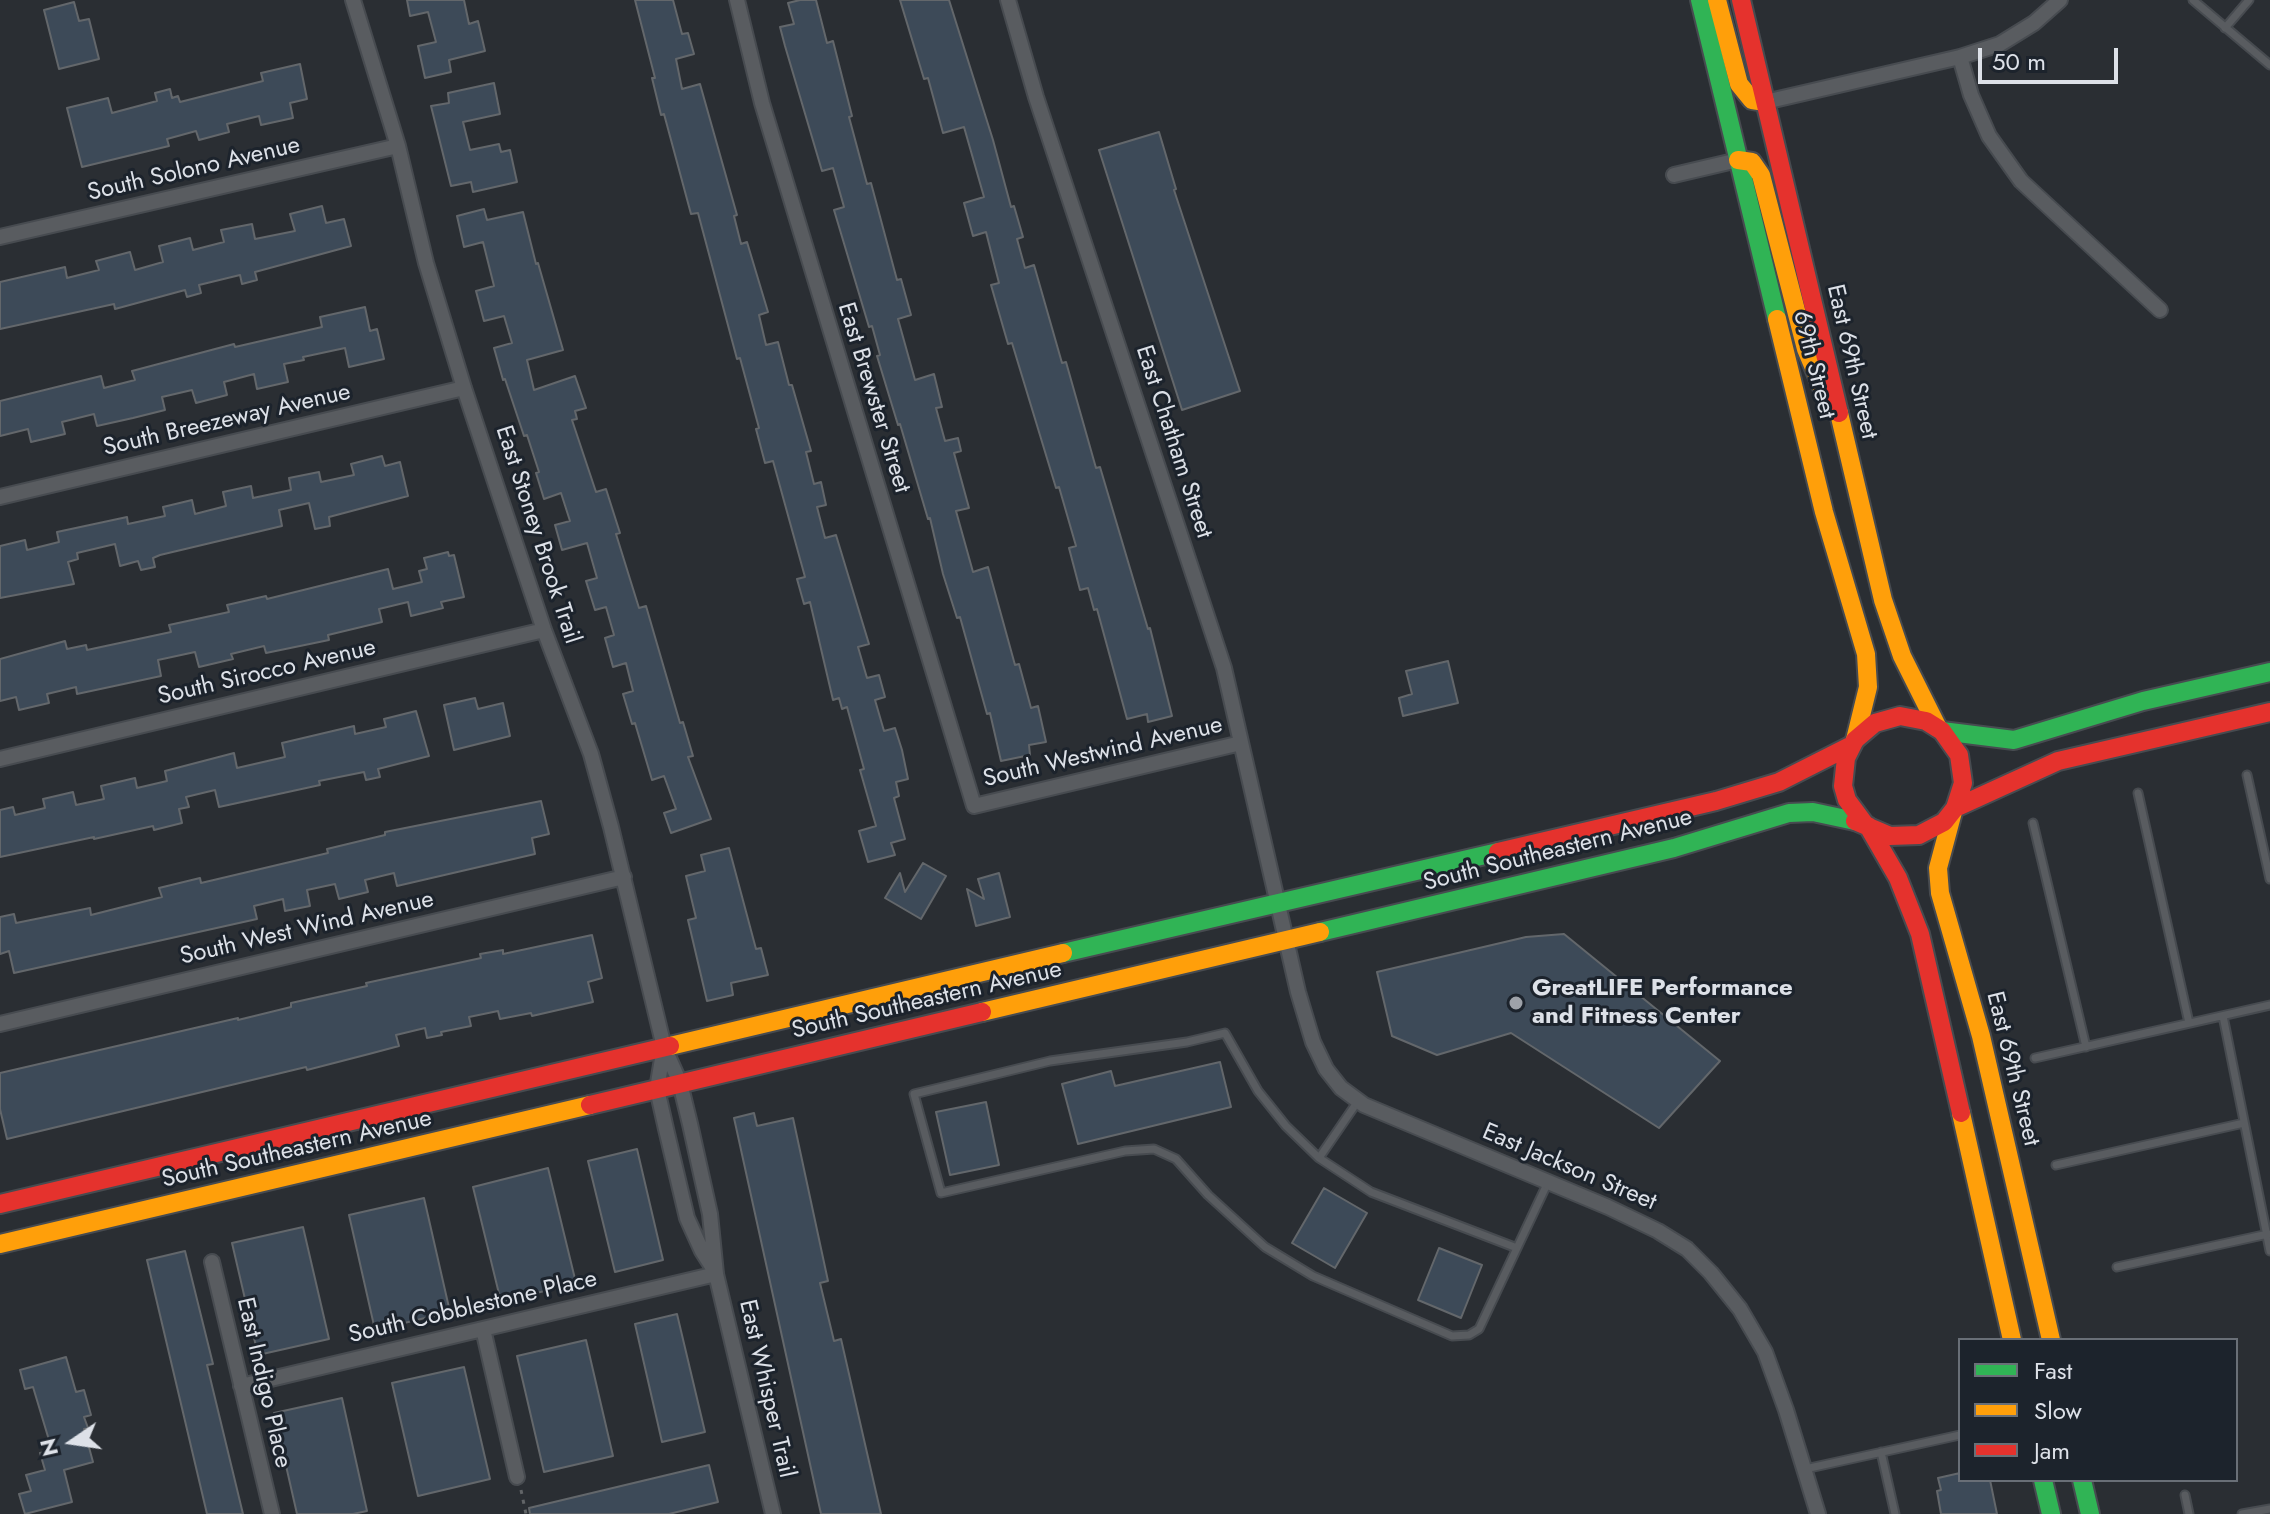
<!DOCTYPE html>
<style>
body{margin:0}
#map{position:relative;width:2270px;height:1514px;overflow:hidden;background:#2a2e33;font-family:Jost,sans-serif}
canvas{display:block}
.legend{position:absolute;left:1958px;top:1338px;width:280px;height:144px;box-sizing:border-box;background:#1c232c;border:2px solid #696f77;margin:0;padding:10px 14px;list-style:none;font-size:24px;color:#dde1e8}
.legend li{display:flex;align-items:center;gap:16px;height:40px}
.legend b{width:40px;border:2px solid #696f77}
.north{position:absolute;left:32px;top:1402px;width:80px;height:80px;-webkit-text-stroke:6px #1c232c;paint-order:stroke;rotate:257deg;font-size:22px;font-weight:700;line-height:32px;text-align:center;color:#dde1e8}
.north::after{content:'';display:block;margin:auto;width:28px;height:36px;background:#dde1e8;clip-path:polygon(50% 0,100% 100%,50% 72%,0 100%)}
.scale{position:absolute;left:1978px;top:48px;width:140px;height:36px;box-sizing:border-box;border:4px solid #dde1e8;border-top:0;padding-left:10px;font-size:24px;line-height:28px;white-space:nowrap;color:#dde1e8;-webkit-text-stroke:6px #1c232c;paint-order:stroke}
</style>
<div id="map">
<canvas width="2270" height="1514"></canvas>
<ul class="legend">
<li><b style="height:10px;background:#30b455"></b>Fast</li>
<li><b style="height:10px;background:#ff9f0a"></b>Slow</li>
<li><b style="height:10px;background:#e5322d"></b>Jam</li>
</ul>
<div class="north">N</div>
<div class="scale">50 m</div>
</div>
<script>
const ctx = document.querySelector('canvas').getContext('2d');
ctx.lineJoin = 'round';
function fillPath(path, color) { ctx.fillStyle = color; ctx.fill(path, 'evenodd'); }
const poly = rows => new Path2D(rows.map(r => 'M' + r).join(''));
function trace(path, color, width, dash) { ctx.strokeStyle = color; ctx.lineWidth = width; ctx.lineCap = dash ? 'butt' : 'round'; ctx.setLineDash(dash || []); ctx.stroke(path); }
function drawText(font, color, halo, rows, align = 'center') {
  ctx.font = font + ' Jost,sans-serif'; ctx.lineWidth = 6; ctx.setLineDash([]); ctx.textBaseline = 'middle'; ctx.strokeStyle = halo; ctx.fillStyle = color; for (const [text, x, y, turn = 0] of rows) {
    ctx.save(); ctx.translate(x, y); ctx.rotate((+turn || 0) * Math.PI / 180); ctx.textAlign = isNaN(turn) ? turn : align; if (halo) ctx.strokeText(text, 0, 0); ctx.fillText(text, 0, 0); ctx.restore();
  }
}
const building = poly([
 [407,0,464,0,469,24,478,21,485,51,449,60,451,72,425,78,418,46,436,42,428,12,410,16,407,0],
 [635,0,673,0,682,34,688,33,694,54,676,59,682,89,700,84,737,215,734,216,741,244,747,242,768,312,759,315,766,345,778,342,789,385,792,385,811,451,806,452,814,484,821,482,826,505,817,507,825,538,836,535,869,644,858,647,867,678,879,675,885,697,875,700,884,731,895,728,902,750,908,779,896,782,899,796,894,798,905,839,891,843,895,855,868,862,859,831,876,826,860,770,864,769,847,707,842,709,839,698,833,700,810,602,804,604,797,579,805,577,773,461,765,463,756,429,759,428,740,358,737,359,698,213,691,214,664,114,661,115,652,78,655,78,635,0],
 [800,0,816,0,827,43,833,41,852,116,849,117,867,184,871,183,897,280,901,279,911,315,898,319,915,380,934,374,942,407,936,408,945,441,958,438,961,451,954,453,969,508,956,511,973,572,988,567,1015,665,1019,664,1031,708,1038,706,1046,742,1029,745,1030,755,1001,761,990,713,987,714,960,617,957,618,943,574,930,518,928,519,900,424,898,425,877,356,880,355,872,326,869,327,834,210,844,207,833,168,822,171,785,46,780,27,794,24,788,3,800,0],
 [900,0,949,0,993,140,1011,207,1014,206,1023,237,1017,239,1025,268,1034,265,1062,363,1066,362,1096,468,1100,467,1148,629,1150,628,1172,716,1148,722,1147,714,1127,719,1097,609,1094,610,1088,588,1080,590,1069,548,1076,546,1059,487,1056,488,1012,343,1008,344,995,299,991,285,999,283,986,232,973,236,964,203,984,197,964,127,943,133,928,78,924,79,900,0],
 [74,2,79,21,89,19,99,59,59,69,44,10,74,2],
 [300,64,307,99,290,103,293,118,261,125,259,116,227,124,229,132,199,140,196,131,167,139,169,146,82,167,67,108,108,98,112,113,157,101,155,93,170,89,172,98,178,96,180,102,263,81,261,73,300,64],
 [494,83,500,114,463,122,470,150,499,144,501,152,510,150,517,182,473,192,471,182,451,186,431,106,449,103,448,93,494,83],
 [1159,132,1176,189,1174,190,1240,391,1182,410,1099,150,1159,132],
 [322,206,326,223,344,219,351,246,255,272,257,280,242,284,240,275,199,285,201,293,187,297,185,290,115,309,114,304,0,329,0,282,65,267,67,278,99,270,96,261,130,252,135,270,163,262,159,246,190,238,193,250,224,242,221,230,252,224,255,239,295,231,290,214,322,206],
 [484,209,487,220,523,212,536,264,538,263,563,350,527,360,534,390,575,376,586,408,575,411,577,419,572,420,596,492,606,489,620,533,616,534,639,608,646,606,680,723,683,722,693,756,688,757,711,819,671,833,664,813,676,809,664,776,652,780,635,723,632,724,623,694,633,691,626,663,613,667,605,638,614,635,606,607,595,610,586,581,597,578,587,543,562,550,555,525,570,521,561,493,544,499,536,473,539,472,527,435,524,436,505,379,503,380,494,348,512,343,504,316,484,321,476,291,494,286,483,242,464,247,457,216,484,209],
 [365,307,370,331,377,329,384,359,349,367,345,348,303,357,304,360,284,364,288,382,257,389,254,374,224,382,227,395,196,403,192,390,162,397,165,410,133,418,97,426,94,414,62,422,65,434,31,442,28,429,0,436,0,401,101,376,104,388,135,380,132,371,234,344,235,347,322,327,320,317,365,307],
 [382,456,385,466,400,462,408,496,329,517,330,526,315,529,309,503,279,510,282,526,160,555,153,558,155,567,141,570,138,561,120,566,115,544,77,553,78,559,68,562,74,584,0,598,0,546,25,540,27,550,59,542,57,532,127,517,128,524,165,516,163,507,192,500,195,514,226,506,223,492,251,486,253,498,291,490,289,478,319,472,321,482,354,475,351,464,382,456],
 [448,552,449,556,454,555,464,597,441,602,443,608,411,616,408,602,379,609,382,622,328,635,329,640,266,653,264,646,231,654,233,659,199,667,195,652,158,660,161,676,77,694,76,687,47,694,49,703,19,710,16,697,0,701,0,659,65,641,67,649,86,645,87,650,171,632,169,625,229,612,227,605,266,596,267,599,388,569,393,589,422,582,419,571,427,569,424,558,448,552],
 [1448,661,1458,703,1403,716,1399,698,1412,694,1406,671,1448,661],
 [475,698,478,709,503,703,510,736,454,750,444,705,475,698],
 [416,711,429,756,378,769,380,777,366,780,364,772,319,781,320,785,219,807,215,790,186,797,189,807,179,809,182,823,154,830,153,826,94,839,94,837,0,857,0,810,13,807,15,815,45,808,43,799,73,792,76,805,104,799,101,786,135,778,137,788,167,781,165,771,234,753,237,768,285,757,282,743,354,726,355,734,386,727,384,719,416,711],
 [541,801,549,834,532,838,535,854,397,886,394,873,365,880,368,892,339,899,335,884,307,890,310,906,285,911,283,899,254,906,257,919,14,973,9,951,0,954,0,917,14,914,16,923,90,908,91,915,162,897,159,888,200,878,201,883,328,853,327,849,385,835,385,832,541,801],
 [729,848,756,949,761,948,768,975,731,983,733,995,707,1001,688,920,696,918,686,876,705,871,701,855,729,848],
 [923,863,946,876,921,919,885,898,900,873,905,892,923,863],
 [999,873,1010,917,976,926,967,889,984,899,978,879,999,873],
 [1564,934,1720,1061,1659,1128,1511,1033,1437,1055,1392,1036,1377,972,1526,937,1564,934],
 [592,935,602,978,588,982,593,1002,532,1016,531,1013,500,1019,498,1011,469,1017,471,1026,441,1032,442,1035,427,1038,425,1028,396,1035,399,1046,369,1054,307,1070,306,1067,7,1139,0,1109,0,1073,238,1018,238,1020,291,1007,291,1003,367,986,366,983,481,958,480,954,503,950,503,954,592,935],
 [1220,1062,1231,1107,1078,1144,1062,1084,1111,1071,1115,1086,1220,1062],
 [986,1102,999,1165,950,1175,936,1112,986,1102],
 [754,1113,757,1126,793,1118,828,1281,820,1283,834,1341,841,1339,881,1514,821,1514,734,1118,754,1113],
 [637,1149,663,1260,615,1272,588,1161,637,1149],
 [548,1168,576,1283,501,1302,473,1187,548,1168],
 [1324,1188,1367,1213,1335,1268,1292,1243,1324,1188],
 [424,1198,450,1312,375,1330,349,1215,424,1198],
 [303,1227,329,1339,258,1355,232,1243,303,1227],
 [1439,1248,1482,1265,1461,1318,1418,1300,1439,1248],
 [185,1251,213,1364,207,1365,243,1514,207,1514,147,1260,185,1251],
 [677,1314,705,1432,662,1442,635,1324,677,1314],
 [586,1340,613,1456,544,1472,517,1356,586,1340],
 [66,1357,76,1392,84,1390,91,1415,84,1417,88,1428,84,1429,93,1462,64,1470,72,1502,25,1514,19,1494,31,1491,26,1475,45,1470,40,1453,52,1450,33,1387,25,1389,20,1370,66,1357],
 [464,1367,490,1479,418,1496,392,1383,464,1367],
 [342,1398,367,1511,353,1514,297,1514,274,1413,342,1398],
 [709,1465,718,1502,669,1514,530,1514,529,1508,709,1465],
 [1960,1473,1960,1480,1990,1480,1997,1514,1941,1514,1937,1491,1941,1490,1938,1478,1960,1473]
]);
fillPath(building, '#3d4a58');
trace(building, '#63676b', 2);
const lane = poly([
 [2193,0,2270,65],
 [2225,28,2249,0],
 [2247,775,2270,879],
 [2138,793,2189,1023],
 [2033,823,2086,1047],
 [2223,1016,2270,1251],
 [2035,1058,2270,1005],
 [1319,1158,1358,1101],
 [2056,1165,2244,1123],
 [1517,1248,1371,1192,1319,1158,1286,1126,1258,1091,1225,1033,1187,1042,1050,1061,914,1094,941,1193,1125,1151,1154,1149,1176,1159,1208,1195,1265,1247,1313,1276,1452,1336,1469,1335,1479,1329,1548,1182],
 [2117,1267,2268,1234],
 [1881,1452,1895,1514],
 [1805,1469,1960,1435],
 [2185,1495,2189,1514],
 [2242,1514,2270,1509]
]);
const street = poly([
 [353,0,398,146,426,263,464,388,544,630,591,754,611,827,664,1047,680,1083,690,1124,710,1214,716,1274,773,1514],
 [737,0,762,103,974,806,1241,743],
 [1008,0,1036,97,1224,668,1298,992,1313,1042,1326,1069,1341,1088,1364,1105,1608,1207,1658,1231,1687,1249,1711,1273,1740,1309,1765,1352,1786,1410,1818,1514],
 [1960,57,1971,95,1989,136,2021,181,2160,310],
 [1765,102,1960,57,2000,44,2034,23,2060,0],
 [1674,175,1738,160],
 [0,237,398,146],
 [0,497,464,388],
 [0,759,544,630],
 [0,1024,624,877],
 [664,1047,657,1089,666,1129,687,1218,702,1251,716,1273],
 [212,1262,272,1514],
 [483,1329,517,1477],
 [241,1386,716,1274]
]);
const fast = poly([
 [1700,0,1777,319],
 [1942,731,2014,740,2143,701,2270,672],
 [1320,932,1674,848,1789,813,1813,812,1855,821],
 [1063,953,1498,852],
 [2043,1480,2051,1514],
 [2082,1480,2090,1514]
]);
const slow = poly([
 [1717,0,1739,84,1752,100,1765,102],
 [1738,160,1752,162,1761,175,1806,349,1825,394],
 [1777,319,1824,512,1866,654,1868,687,1855,740],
 [1839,413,1883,600,1902,656,1938,728],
 [1953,812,1938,868,1940,893,1981,1036,2051,1340],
 [982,1012,1320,932],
 [670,1046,1063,953],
 [1961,1113,2012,1340],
 [0,1244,590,1105]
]);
const jam = poly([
 [1741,0,1839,413],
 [1955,808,2058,761,2270,712],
 [1855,821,1890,836,1919,835,1944,822,1955,808,1963,783,1959,755,1942,731,1926,721,1900,716,1875,723,1855,740,1846,758,1843,786,1847,800,1864,823],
 [1868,826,1898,878,1920,934,1961,1113],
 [1498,852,1716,801,1779,782,1852,745],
 [590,1105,982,1012],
 [0,1204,670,1046]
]);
trace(lane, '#474b50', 11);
trace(street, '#474b50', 18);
trace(fast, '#474b50', 22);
trace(slow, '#474b50', 22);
trace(jam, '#474b50', 22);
trace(poly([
 [521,1490,526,1514]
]), '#616467', 3, [4, 6]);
trace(lane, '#595c60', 7);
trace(street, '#595c60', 14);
trace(fast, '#30b455', 18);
trace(slow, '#ff9f0a', 18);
trace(jam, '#e5322d', 18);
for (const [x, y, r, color] of [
 [1516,1003,8,"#9ea2a9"]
]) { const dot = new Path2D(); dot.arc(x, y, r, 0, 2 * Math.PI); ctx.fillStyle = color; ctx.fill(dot); trace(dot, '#1c232c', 3); }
drawText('24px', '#dde1e8', '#1c232c', [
 ["South Solono Avenue",194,170,-13],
 ["East 69th Street",1851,362,77],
 ["69th Street",1813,365,76],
 ["East Brewster Street",873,398,73],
 ["South Breezeway Avenue",227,421,-13],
 ["East Chatham Street",1173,442,72],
 ["East Stoney Brook Trail",537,535,72],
 ["South Sirocco Avenue",267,673,-13],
 ["South Westwind Avenue",1103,753,-13],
 ["South Southeastern Avenue",1558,851,-14],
 ["South West Wind Avenue",307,929,-13],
 ["South Southeastern Avenue",927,1001,-13],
 ["East 69th Street",2012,1069,76],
 ["South Southeastern Avenue",297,1150,-13],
 ["East Jackson Street",1569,1168,23],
 ["South Cobblestone Place",473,1308,-13],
 ["East Indigo Place",263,1383,77],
 ["East Whisper Trail",766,1389,77]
]);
drawText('bold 24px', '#dde1e8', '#1c232c', [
 ["GreatLIFE Performance",1532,989],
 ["and Fitness Center",1532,1017]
], 'left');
</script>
